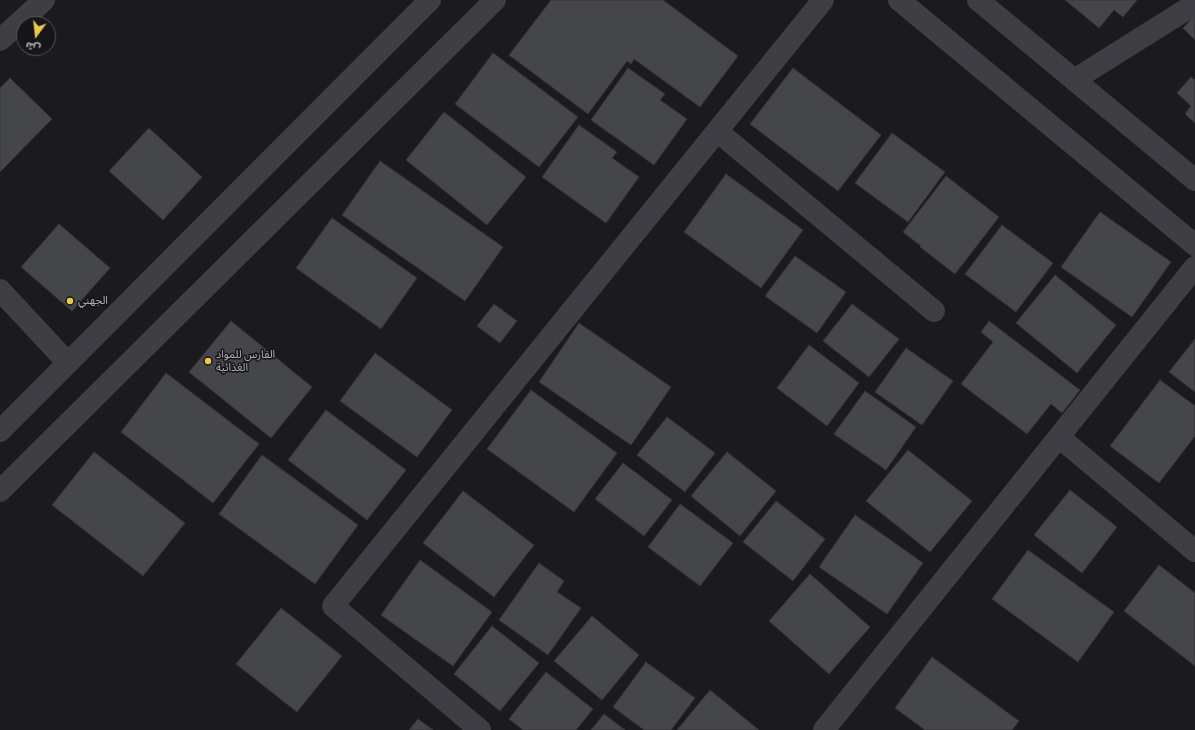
<!DOCTYPE html>
<meta charset="utf-8">
<style>
body{margin:0}
#map{position:relative;width:1195px;height:730px;overflow:hidden;background:#1b1b1d;font-family:"Roboto Condensed","Noto Sans Arabic",sans-serif}
canvas{display:block}
.north{position:absolute;left:16px;top:16px;width:40px;height:40px;box-sizing:border-box;background:#161618;border:1px solid #53545a;border-radius:50%;rotate:195deg;font-size:11px;font-weight:700;line-height:16px;text-align:center;color:#aeb1bc}
.north::after{content:'';display:block;margin:auto;width:14px;height:18px;background:#e9c847;clip-path:polygon(50% 0,100% 100%,50% 72%,0 100%)}
</style>
<div id="map">
<canvas width="1195" height="730"></canvas>
<div class="north">ش</div>
</div>
<script>
const ctx = document.querySelector('canvas').getContext('2d');
ctx.lineJoin = 'round';
function fillPath(path, color) { ctx.fillStyle = color; ctx.fill(path, 'evenodd'); }
const poly = rows => new Path2D(rows.map(r => 'M' + r).join(''));
function trace(path, color, width, dash) { ctx.strokeStyle = color; ctx.lineWidth = width; ctx.lineCap = dash ? 'butt' : 'round'; ctx.setLineDash(dash || []); ctx.stroke(path); }
function drawText(font, color, halo, rows, align = 'center') {
  ctx.font = font + ' "Roboto Condensed","Noto Sans Arabic",sans-serif'; ctx.lineWidth = 3; ctx.setLineDash([]); ctx.textBaseline = 'middle'; ctx.strokeStyle = halo; ctx.fillStyle = color; for (const [text, x, y, turn = 0] of rows) {
    ctx.save(); ctx.translate(x, y); ctx.rotate((+turn || 0) * Math.PI / 180); ctx.textAlign = isNaN(turn) ? turn : align; if (halo) ctx.strokeText(text, 0, 0); ctx.fillText(text, 0, 0); ctx.restore();
  }
}
const building = poly([
 [551,0,663,0,738,56,700,107,634,59,631,64,627,61,588,114,509,55,551,0],
 [1065,0,1137,0,1123,17,1114,10,1099,28,1065,0],
 [1195,15,1195,40,1183,28,1195,15],
 [493,53,578,117,539,167,455,104,493,53],
 [628,68,665,94,660,100,687,119,654,165,591,120,628,68],
 [793,68,881,135,838,191,750,124,793,68],
 [1191,77,1195,80,1195,123,1185,114,1191,106,1177,93,1191,77],
 [10,78,52,119,0,172,0,88,10,78],
 [444,112,526,177,487,225,406,160,444,112],
 [579,125,617,152,612,158,639,177,606,223,542,177,579,125],
 [149,128,202,177,163,220,109,171,149,128],
 [892,133,945,172,908,222,855,183,892,133],
 [380,161,503,247,465,301,342,215,380,161],
 [726,174,803,230,761,288,684,232,726,174],
 [946,176,999,217,955,274,920,247,921,246,903,232,946,176],
 [1100,212,1171,262,1132,317,1061,267,1100,212],
 [332,218,417,278,381,329,296,268,332,218],
 [59,224,110,268,72,311,21,267,59,224],
 [1002,225,1053,263,1016,312,965,274,1002,225],
 [795,256,846,292,817,333,765,296,795,256],
 [1055,275,1116,325,1077,373,1016,323,1055,275],
 [494,304,517,321,500,343,477,326,494,304],
 [852,304,899,339,869,377,823,341,852,304],
 [231,321,312,387,271,438,189,372,231,321],
 [989,321,1080,390,1062,413,1051,404,1027,434,961,384,993,342,981,332,989,321],
 [579,323,671,387,631,445,539,382,579,323],
 [1195,339,1195,392,1169,372,1195,339],
 [809,345,859,383,827,426,777,388,809,345],
 [906,348,953,381,922,425,875,392,906,348],
 [375,353,452,410,417,457,340,401,375,353],
 [166,373,259,444,213,503,121,432,166,373],
 [1160,380,1195,406,1195,436,1159,483,1110,446,1160,380],
 [531,390,617,453,574,512,487,449,531,390],
 [865,391,916,427,886,470,834,434,865,391],
 [326,410,406,470,367,520,288,460,326,410],
 [667,417,715,453,685,492,637,455,667,417],
 [908,450,972,501,930,552,866,501,908,450],
 [94,452,185,523,143,576,52,505,94,452],
 [727,452,776,491,740,536,691,496,727,452],
 [262,455,358,525,315,584,219,514,262,455],
 [623,463,672,500,644,536,595,499,623,463],
 [1070,490,1117,527,1082,573,1034,535,1070,490],
 [463,491,534,545,494,597,423,543,463,491],
 [776,501,825,539,793,581,743,542,776,501],
 [680,504,733,543,700,586,648,547,680,504],
 [855,515,923,563,887,614,819,567,855,515],
 [1028,550,1114,612,1078,662,992,599,1028,550],
 [420,560,492,612,453,666,381,615,420,560],
 [539,563,564,581,557,592,581,608,548,655,499,620,539,563],
 [1159,565,1195,593,1195,666,1124,611,1159,565],
 [810,574,870,627,829,674,769,621,810,574],
 [281,608,342,656,297,712,236,664,281,608],
 [592,616,639,655,602,700,554,661,592,616],
 [492,626,539,663,500,711,454,674,492,626],
 [932,657,1019,721,1012,730,925,730,895,708,932,657],
 [646,662,695,698,671,730,644,730,613,707,646,662],
 [546,672,593,709,576,730,523,730,509,719,546,672],
 [710,690,759,730,677,730,710,690],
 [604,714,625,730,591,730,604,714],
 [418,719,433,730,409,730,418,719]
]);
fillPath(building, '#45464a');
trace(building, '#363539', 1);
trace(poly([
 [899,0,1195,245],
 [978,0,1195,180],
 [0,40,44,0],
 [1074,80,1195,4],
 [717,131,934,311],
 [0,290,68,363],
 [0,431,430,0],
 [1059,437,1195,551],
 [0,491,495,0],
 [480,730,333,606,823,0],
 [824,730,1195,267]
]), '#3e3e44', 22);
for (const [x, y, r, color] of [
 [70,301,4,"#e9c847"],
 [208,361,4,"#e9c847"]
]) { const dot = new Path2D(); dot.arc(x, y, r, 0, 2 * Math.PI); ctx.fillStyle = color; ctx.fill(dot); trace(dot, '#161618', 1.5); }
drawText('11px', '#aeb1bc', '#161618', [
 ["الجهني",78,301],
 ["الفارس للمواد",216,355],
 ["الغذائية",216,368]
], 'left');
</script>
